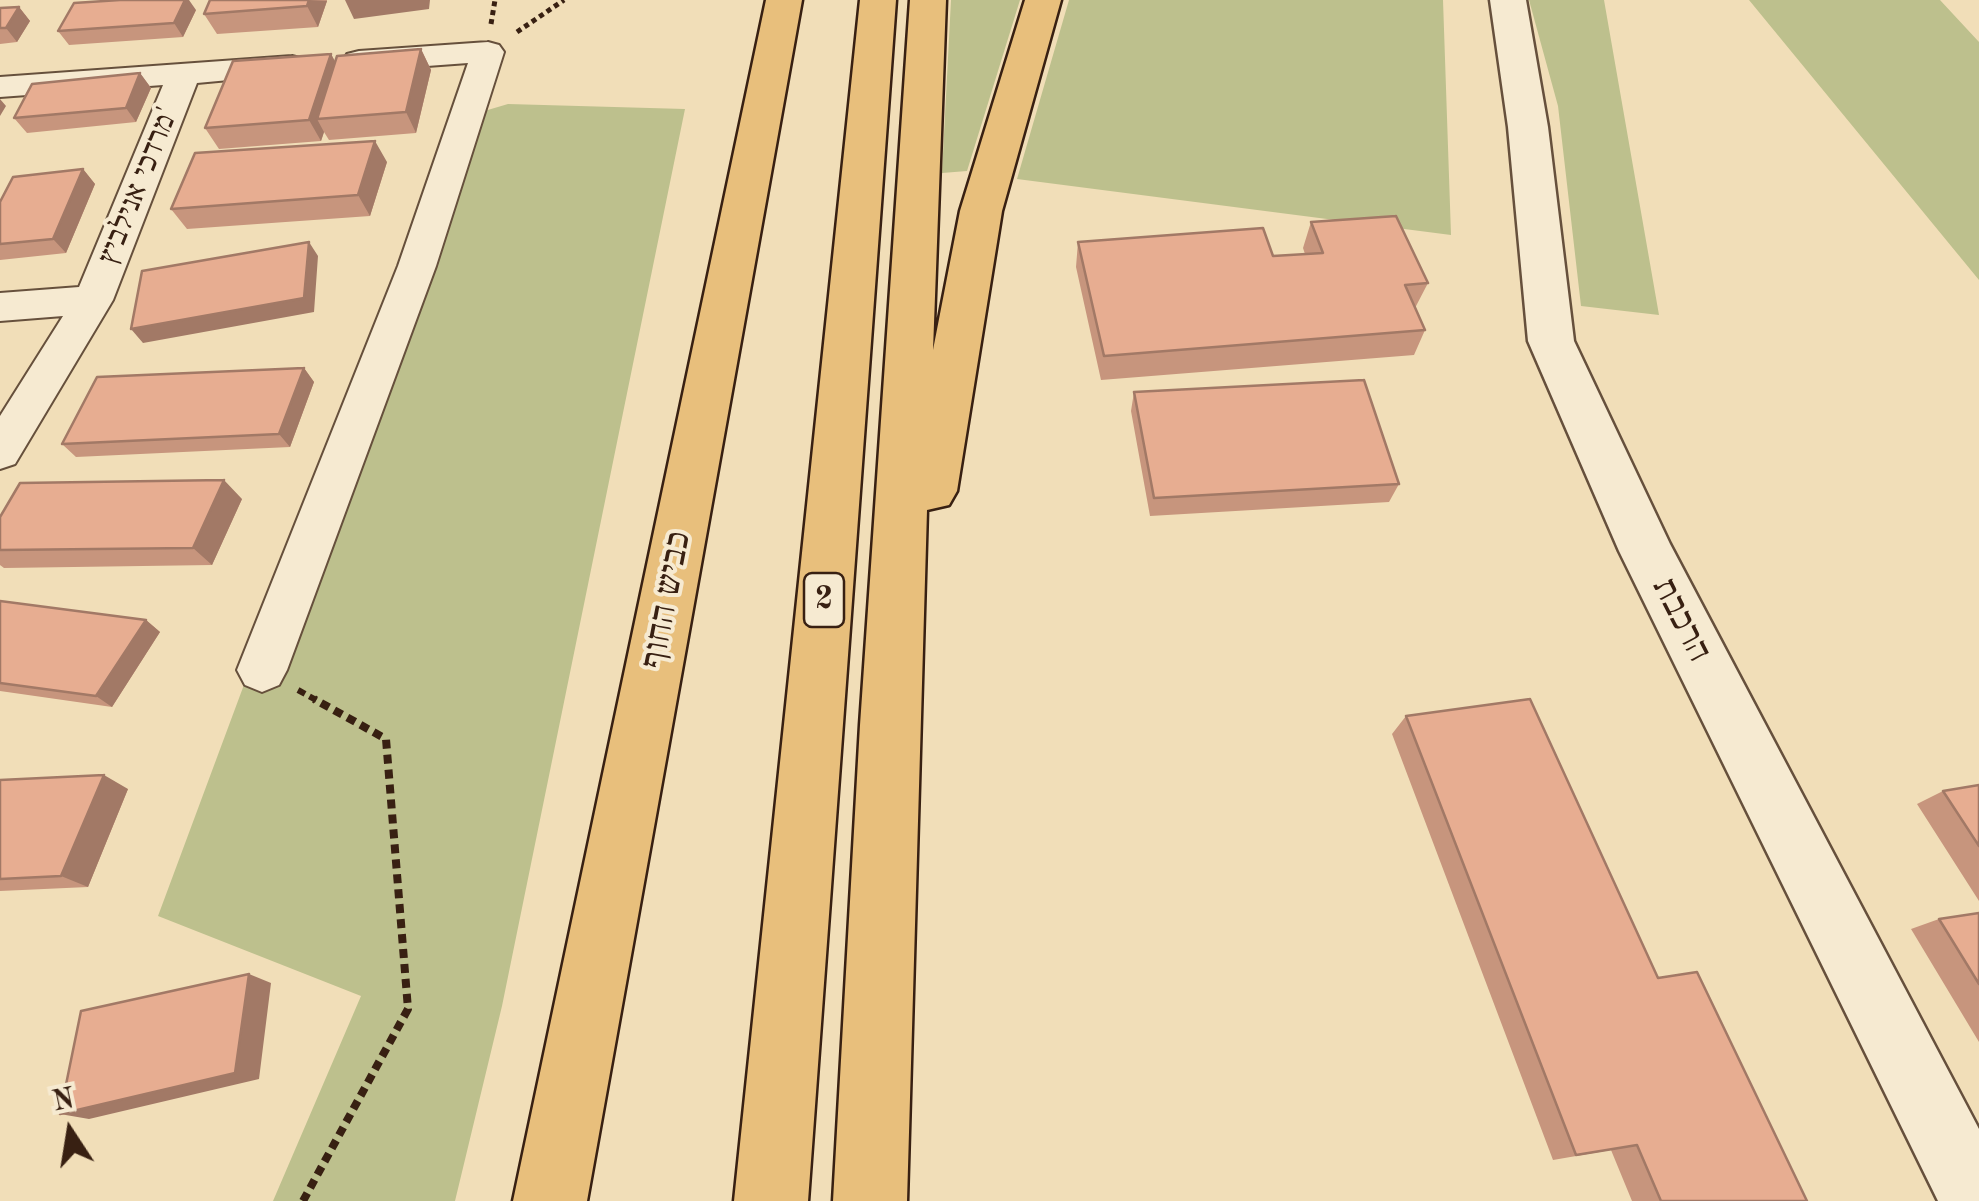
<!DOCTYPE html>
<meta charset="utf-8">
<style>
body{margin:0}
#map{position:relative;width:1979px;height:1201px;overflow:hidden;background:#f1deb8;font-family:"Old Standard TT",serif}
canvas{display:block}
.north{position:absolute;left:20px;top:1081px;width:100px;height:100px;-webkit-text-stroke:8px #f6ead1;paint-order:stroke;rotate:348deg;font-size:28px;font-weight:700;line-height:40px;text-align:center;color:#382012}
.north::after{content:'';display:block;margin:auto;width:35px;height:45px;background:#382012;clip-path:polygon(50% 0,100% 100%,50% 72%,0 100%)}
</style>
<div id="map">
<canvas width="1979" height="1201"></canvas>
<div class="north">N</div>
</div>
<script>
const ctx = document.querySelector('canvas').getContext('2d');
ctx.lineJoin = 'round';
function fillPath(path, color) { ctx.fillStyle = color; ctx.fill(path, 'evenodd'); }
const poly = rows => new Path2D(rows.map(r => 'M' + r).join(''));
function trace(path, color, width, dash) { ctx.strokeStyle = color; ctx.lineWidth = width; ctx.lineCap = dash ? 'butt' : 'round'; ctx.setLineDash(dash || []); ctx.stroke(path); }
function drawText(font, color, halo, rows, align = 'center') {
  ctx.font = font + ' "Old Standard TT","Frank Ruhl Libre",serif'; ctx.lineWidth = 8; ctx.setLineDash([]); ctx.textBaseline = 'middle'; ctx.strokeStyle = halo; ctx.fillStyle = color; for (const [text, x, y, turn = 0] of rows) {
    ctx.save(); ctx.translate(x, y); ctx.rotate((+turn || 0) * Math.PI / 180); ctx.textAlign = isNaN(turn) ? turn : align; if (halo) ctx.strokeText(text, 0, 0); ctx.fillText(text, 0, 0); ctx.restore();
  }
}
fillPath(poly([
 [951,0,1020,0,967,171,942,173],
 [1069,0,1443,0,1451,235,1017,179],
 [1529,0,1604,0,1659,315,1581,306,1558,106],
 [1749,0,1940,0,1979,42,1979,280],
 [508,104,685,109,502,1006,455,1201,273,1201,361,996,158,916,454,120]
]), '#bdc08d');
const minor = poly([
 [488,42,499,45,504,52,436,266,287,670,279,685,262,692,245,685,237,670,398,266,468,63,359,71,347,68,343,61,347,54,359,51,488,42],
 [292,56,304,59,308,66,304,73,197,83,113,300,15,464,0,469,0,416,63,316,0,321,0,293,79,287,163,85,0,97,0,77,292,56]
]);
const tertiary = poly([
 [1490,0,1526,0,1548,127,1574,341,1670,544,1979,1129,1979,1201,1938,1201,1619,551,1528,341,1508,127,1490,0]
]);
const motorway = poly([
 [766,0,802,0,587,1201,513,1201,766,0],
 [860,0,896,0,808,1201,734,1201,860,0],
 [910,0,946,0,933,350,960,211,1025,0,1061,0,1002,211,957,491,949,505,927,510,907,1201,833,1201,860,725,910,0]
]);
trace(minor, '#66503c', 4);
trace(tertiary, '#66503c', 5);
trace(motorway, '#382012', 5);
trace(poly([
 [491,24,495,0],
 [517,32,564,0]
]), '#382012', 5, [5, 4]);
trace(poly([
 [298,690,318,701]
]), '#382012', 6, [8, 5]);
trace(poly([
 [303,1201,408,1009,386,739,314,699]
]), '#382012', 8, [9, 6]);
fillPath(minor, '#f6ead1');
fillPath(tertiary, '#f6ead1');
fillPath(motorway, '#e8bf7c');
fillPath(poly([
 [210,0,327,0,327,1,318,27,217,34,204,14],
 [19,7,30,21,17,42,0,44,0,8],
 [196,10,183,37,69,45,58,31],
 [421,49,431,70,416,133,329,140,324,132,321,141,219,149,205,128,331,54,335,62],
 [140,73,151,88,136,122,27,133,14,118],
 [387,162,370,216,187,229,171,209],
 [83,169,95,184,66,253,0,260,0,202],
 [1311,222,1428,283,1415,308,1425,330,1414,355,1101,380,1076,267,1078,242,1273,256,1305,254,1303,248],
 [304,368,314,382,290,447,76,457,62,444],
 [1134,392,1399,484,1389,502,1150,516,1131,411],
 [242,499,212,565,4,568,0,565,0,517],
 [0,601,146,620,160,632,112,707,0,691],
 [1406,716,1658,978,1807,1201,1632,1201,1611,1150,1553,1160,1392,734],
 [0,780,128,789,88,887,0,891],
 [1979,785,1979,901,1917,804,1943,791],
 [1979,913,1979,1042,1911,929,1939,919]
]), '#c7957d');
fillPath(poly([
 [185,0,189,0,196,10,183,37,174,23],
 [309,0,327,1,318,27,307,6],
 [345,0,430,0,429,9,354,19],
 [19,7,30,21,17,42,6,28],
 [421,49,431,70,416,133,406,112],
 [331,54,342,74,317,119,324,132,321,141,309,120],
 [140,73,151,88,136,122,126,108],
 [0,99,6,106,0,116],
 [375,141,387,162,370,216,358,195],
 [83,169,95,184,66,253,53,239],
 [309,242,318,256,314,312,143,343,131,329],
 [304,368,314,382,290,447,279,434],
 [224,480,242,499,212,565,193,548],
 [146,620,160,632,112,707,96,696],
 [104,775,128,789,88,887,61,876],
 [249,974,271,983,259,1079,89,1119,60,1114]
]), '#a27966');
const building = poly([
 [120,0,185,0,174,23,58,31,74,3,120,0],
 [210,0,309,0,307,6,204,14,210,0],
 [19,7,6,28,0,28,0,8,19,7],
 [421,49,406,112,317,119,337,56,421,49],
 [331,54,309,120,205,128,233,61,331,54],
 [140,73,126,108,14,118,32,84,140,73],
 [375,141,358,195,171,209,195,153,375,141],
 [83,169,53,239,0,244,0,202,13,177,83,169],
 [1396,216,1428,283,1405,285,1425,330,1104,356,1078,242,1263,228,1273,256,1323,253,1311,222,1396,216],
 [309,242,304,298,131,329,142,271,309,242],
 [304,368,279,434,62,444,97,377,304,368],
 [1364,380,1399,484,1154,498,1134,392,1364,380],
 [224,480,193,548,0,550,0,517,20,483,224,480],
 [0,601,146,620,96,696,0,683,0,601],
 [1530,699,1658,978,1697,972,1807,1201,1661,1201,1637,1145,1576,1155,1406,716,1530,699],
 [104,775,61,876,0,879,0,780,104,775],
 [1979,785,1979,846,1943,791,1979,785],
 [1979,913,1979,984,1939,919,1979,913],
 [249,974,235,1073,60,1114,81,1011,249,974]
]);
fillPath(building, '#e7ad91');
trace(building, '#a27966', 2.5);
drawText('30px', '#382012', '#f6ead1', [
 ["מרדכי אנילביץ'",139,186,-68]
]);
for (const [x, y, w] of [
 [824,600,40]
]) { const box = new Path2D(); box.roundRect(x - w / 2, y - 27, w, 54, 8); ctx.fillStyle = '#f6ead1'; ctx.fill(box); trace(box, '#382012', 2.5); }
drawText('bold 32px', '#382012', null, [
 ["2",824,600]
]);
drawText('35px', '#382012', '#f6ead1', [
 ["כביש החוף",667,600,-79],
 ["הרכבת",1681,620,63]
]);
</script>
